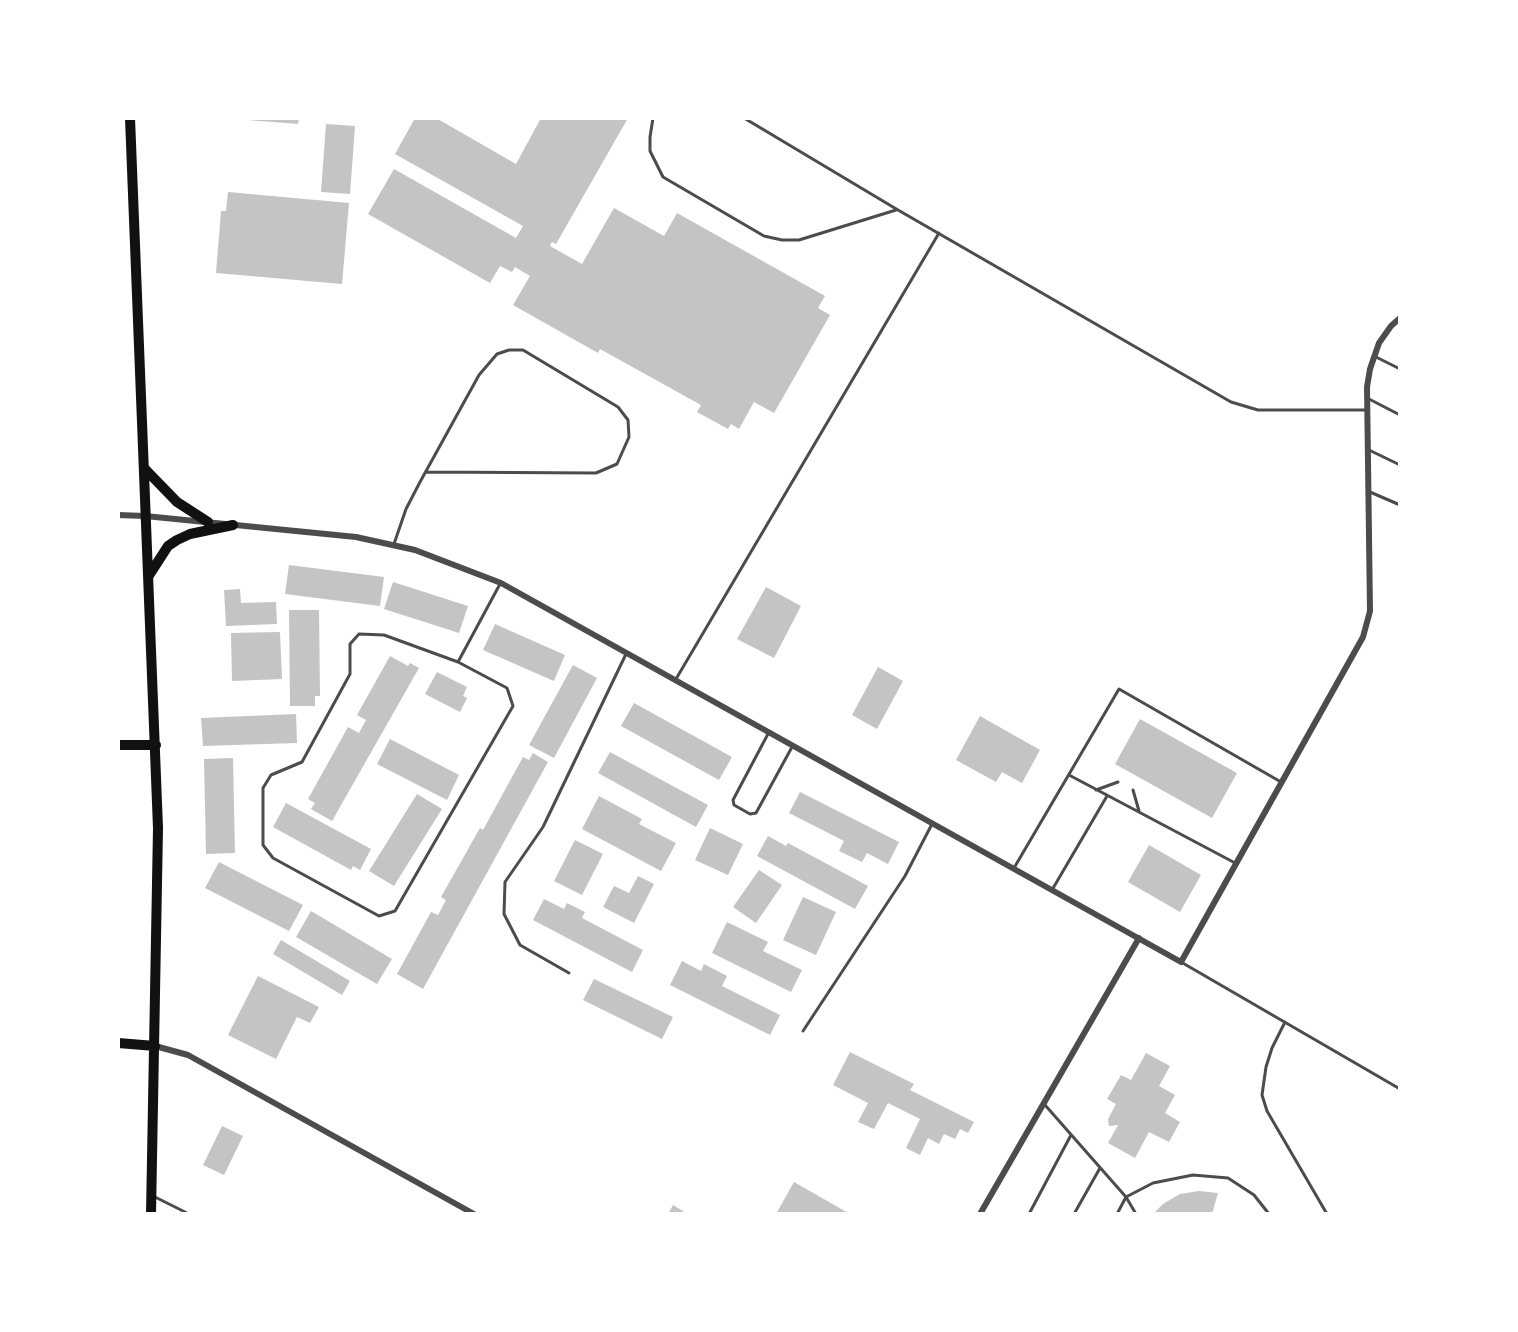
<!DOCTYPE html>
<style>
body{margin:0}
#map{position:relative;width:1518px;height:1332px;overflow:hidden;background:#fff;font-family:Bitter,serif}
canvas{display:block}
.frame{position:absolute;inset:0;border:120px solid #fff;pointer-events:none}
</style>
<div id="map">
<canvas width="1518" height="1332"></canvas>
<div class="frame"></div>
</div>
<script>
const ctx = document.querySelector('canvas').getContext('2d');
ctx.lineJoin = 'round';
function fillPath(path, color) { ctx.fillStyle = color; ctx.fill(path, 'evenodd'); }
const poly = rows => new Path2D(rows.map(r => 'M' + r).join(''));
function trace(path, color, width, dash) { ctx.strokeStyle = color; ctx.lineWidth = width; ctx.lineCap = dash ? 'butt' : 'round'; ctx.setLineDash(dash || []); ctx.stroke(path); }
fillPath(poly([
 [247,118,299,118,298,124,247,120],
 [415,118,436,118,516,164,541,118,628,118,556,244,552,242,550,246,582,264,614,208,664,236,677,213,825,296,818,308,830,315,774,413,754,402,739,429,731,424,728,429,697,412,701,405,600,349,598,353,513,305,530,276,515,267,512,272,500,266,490,283,368,214,394,169,516,238,523,226,395,154],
 [326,124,355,126,350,194,321,192],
 [228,192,349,203,342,284,216,273,221,211,226,211],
 [289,565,384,577,380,606,285,594],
 [393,582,468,606,459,633,384,609],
 [766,587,801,606,774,658,737,639],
 [240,589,241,603,276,602,277,624,226,626,224,590],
 [289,610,319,610,320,696,315,696,315,706,290,706],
 [495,624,565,655,554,681,483,650],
 [280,632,282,679,232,681,231,633],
 [390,656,408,666,410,663,419,668,332,821,311,809,315,803,308,799,348,727,359,733,366,720,357,715],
 [573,665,597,678,554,758,529,745],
 [878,667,903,681,877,729,852,715],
 [437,672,467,687,463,696,467,698,460,712,425,694],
 [634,703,732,757,719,780,621,726],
 [296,714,297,743,203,746,201,718],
 [980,716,1040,750,1022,783,1002,772,996,782,956,760],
 [1140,719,1237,773,1212,818,1115,764],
 [390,739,459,775,447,800,377,764],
 [610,752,708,805,696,827,598,773],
 [533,753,548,762,423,989,397,974,431,912,438,915,446,900,441,897,480,828,483,830,523,757,529,760],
 [233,758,235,853,206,854,204,759],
 [800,792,899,842,888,864,867,853,862,862,839,851,844,841,789,813],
 [417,794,442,809,394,886,369,871],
 [599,796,642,819,639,824,676,843,661,871,582,829],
 [286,803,371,849,360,870,353,866,351,870,273,827],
 [710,828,743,844,728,875,695,860],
 [768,836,786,846,788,843,868,886,855,909,757,856],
 [575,840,603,854,582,895,554,881],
 [1149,845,1201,875,1180,912,1128,882],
 [219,862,303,905,289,931,205,888],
 [759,870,782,885,756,923,733,907],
 [638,876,654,884,634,923,603,907,614,886,629,893],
 [803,897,836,912,816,955,783,940],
 [544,899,564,909,567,903,585,912,582,918,643,950,632,972,533,920],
 [311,911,392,959,377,984,296,937],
 [727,922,768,942,763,951,802,970,791,992,712,953],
 [281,940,350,981,342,995,273,954],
 [682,961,701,971,704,964,727,976,722,986,780,1015,770,1035,670,985],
 [258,976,319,1007,310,1023,297,1017,276,1059,228,1035],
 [594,979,673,1017,662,1039,583,1000],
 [850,1052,914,1084,910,1090,974,1122,968,1133,960,1129,955,1139,944,1134,939,1144,928,1138,920,1155,906,1148,920,1119,888,1103,874,1129,858,1122,868,1103,833,1085],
 [1146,1053,1170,1066,1159,1086,1175,1095,1165,1113,1180,1122,1169,1142,1149,1132,1135,1158,1108,1143,1118,1125,1109,1126,1108,1119,1116,1104,1107,1099,1121,1075,1131,1080],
 [222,1126,243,1136,224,1175,203,1165],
 [794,1182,850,1214,776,1214],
 [1199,1191,1218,1193,1212,1214,1153,1214,1163,1204,1180,1194],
 [673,1205,688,1214,668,1214]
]), '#c4c4c4');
trace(poly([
 [653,118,650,137,650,151,663,177,764,236,782,240,799,240,896,210],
 [744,118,898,210,1231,402,1258,410,1367,410],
 [1374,356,1400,369],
 [1369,399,1400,415],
 [1369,450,1400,465],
 [1370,492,1400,505],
 [394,544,406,509,420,482,479,375,497,354,509,350,523,350,618,407,628,420,629,437,617,464,596,473,426,472],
 [359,634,384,635,458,662,507,688,513,706,395,911,379,916,273,858,263,845,263,788,271,775,302,762,350,674,350,644,359,634],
 [458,662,500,584],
 [676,679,939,233],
 [769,732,733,800,734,805,750,814,756,813,792,747],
 [1069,775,1237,864],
 [1096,790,1118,782],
 [1133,790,1139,811],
 [1014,868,1119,689,1281,782],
 [1052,890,1107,796],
 [1181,962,1400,1089],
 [569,973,520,945,504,914,505,882,543,827,626,654],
 [1285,1022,1272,1048,1266,1067,1262,1095,1267,1111,1327,1214],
 [803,1031,905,876,932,824],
 [1045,1105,1126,1197,1117,1214],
 [155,1197,189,1214],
 [1029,1214,1071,1135],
 [1074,1214,1100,1168],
 [1136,1214,1126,1197,1153,1183,1193,1175,1228,1178,1254,1195,1269,1214]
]), '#4c4c4c', 3);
trace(poly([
 [118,515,145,516,356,537,415,550,501,583,1181,962,1363,637,1370,611,1367,387,1370,369,1379,343,1391,326,1400,318],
 [155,1046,188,1055,474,1214],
 [980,1214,1139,938]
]), '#4c4c4c', 6);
trace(poly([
 [130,118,158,828,151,1214],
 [144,468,177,502,208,522],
 [148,577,168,546,177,540,190,534,233,525],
 [118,745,156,745],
 [118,1043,155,1046]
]), '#111', 10);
</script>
